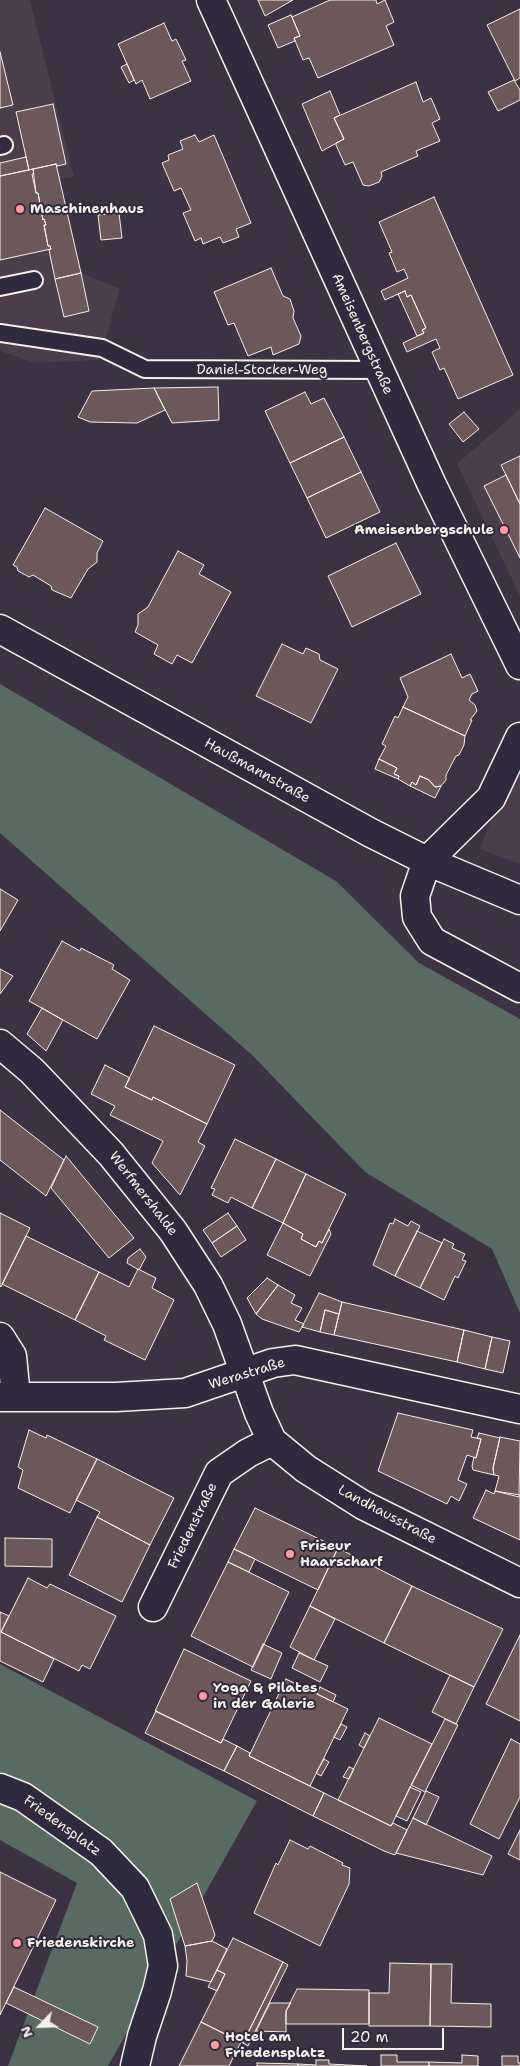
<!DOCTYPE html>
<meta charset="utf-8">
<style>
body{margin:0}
#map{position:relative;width:520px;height:2066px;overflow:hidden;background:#3b3343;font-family:"Shantell Sans",sans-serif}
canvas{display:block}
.north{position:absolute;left:15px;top:2001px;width:50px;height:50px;-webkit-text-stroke:4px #2f2a3d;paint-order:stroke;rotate:246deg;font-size:14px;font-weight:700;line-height:20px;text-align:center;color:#f4f1e8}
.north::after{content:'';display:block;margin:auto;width:18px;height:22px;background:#f4f1e8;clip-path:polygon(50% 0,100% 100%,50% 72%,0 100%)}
.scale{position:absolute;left:342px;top:2028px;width:102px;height:22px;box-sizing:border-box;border:2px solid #f4f1e8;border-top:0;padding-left:6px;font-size:15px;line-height:18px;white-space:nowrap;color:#f4f1e8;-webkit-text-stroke:4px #2f2a3d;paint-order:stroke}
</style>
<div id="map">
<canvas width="520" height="2066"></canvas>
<div class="north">N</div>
<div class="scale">20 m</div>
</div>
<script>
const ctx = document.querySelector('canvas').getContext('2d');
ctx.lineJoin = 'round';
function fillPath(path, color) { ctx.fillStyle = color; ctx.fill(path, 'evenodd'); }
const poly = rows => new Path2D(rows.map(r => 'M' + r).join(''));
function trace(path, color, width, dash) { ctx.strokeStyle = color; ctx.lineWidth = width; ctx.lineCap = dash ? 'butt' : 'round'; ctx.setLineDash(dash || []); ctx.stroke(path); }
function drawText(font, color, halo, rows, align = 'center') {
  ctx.font = font + ' "Shantell Sans",sans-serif'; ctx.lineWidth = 4; ctx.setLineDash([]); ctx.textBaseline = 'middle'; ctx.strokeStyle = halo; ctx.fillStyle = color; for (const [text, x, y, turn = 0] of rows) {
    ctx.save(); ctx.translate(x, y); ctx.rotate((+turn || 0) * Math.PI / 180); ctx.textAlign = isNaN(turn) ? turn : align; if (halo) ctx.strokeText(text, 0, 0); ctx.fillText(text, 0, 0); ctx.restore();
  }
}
fillPath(poly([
 [0,0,30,0,74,177,59,179,81,273,120,289,99,360,35,363,0,351],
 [520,409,520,596,457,464],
 [520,743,520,864,480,849]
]), '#4a3e4a');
fillPath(poly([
 [0,684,336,881,419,963,520,1019,520,1313,492,1249,365,1172,252,1055,0,833],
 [0,1664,257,1801,108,2066,8,2066,77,1883,0,1840]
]), '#596a62');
const building = poly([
 [258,0,293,0,265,16,258,0],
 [330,0,376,0,377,4,385,0,394,22,386,26,394,45,318,78,309,58,303,60,294,38,300,36,292,17,330,0],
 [520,9,520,78,515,81,487,25,520,9],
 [291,15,300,36,294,38,295,41,278,48,268,25,291,15],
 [164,23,172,41,176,39,186,60,182,61,191,81,150,99,142,80,136,84,118,44,164,23],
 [0,52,13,105,0,108,0,52],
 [127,64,134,80,129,83,121,67,127,64],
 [514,80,520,90,520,100,498,111,488,92,514,80],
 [416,82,423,102,431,98,440,119,432,123,440,141,416,151,418,156,381,172,382,176,379,182,369,186,363,185,353,162,345,165,336,145,336,143,344,139,334,118,416,82],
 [330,91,340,115,334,118,344,139,322,151,302,104,330,91],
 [53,104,66,164,57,166,56,164,29,170,16,112,53,104],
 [195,135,199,142,214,135,251,223,236,229,239,237,223,243,220,237,203,244,201,238,195,241,183,213,191,210,181,188,174,191,162,163,169,160,168,155,183,149,180,141,195,135],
 [26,157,29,170,0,176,0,163,26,157],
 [56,164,81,273,55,279,49,250,51,249,50,246,48,246,44,225,46,225,44,219,43,220,38,193,36,193,32,174,34,174,33,169,56,164],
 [33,169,36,193,38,193,43,220,44,219,46,225,44,225,48,246,50,246,51,249,0,260,0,176,33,169],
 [434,197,513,375,458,399,444,368,440,370,432,352,440,348,436,339,407,352,403,343,424,333,422,330,426,328,411,295,407,297,405,291,385,300,381,291,408,278,404,269,397,272,389,253,392,252,379,222,434,197],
 [119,213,122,238,101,240,98,215,119,213],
 [271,268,283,296,290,299,294,311,293,318,301,336,299,344,273,355,271,347,248,356,234,323,228,325,214,292,271,268],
 [81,273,89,311,64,317,55,279,81,273],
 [405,291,407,297,411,295,426,328,422,330,424,333,417,336,398,294,405,291],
 [218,387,219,420,172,423,154,388,218,387],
 [154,388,165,410,137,423,90,422,78,417,92,391,154,388],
 [305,392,311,404,324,398,344,437,290,463,265,411,305,392],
 [464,412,479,429,463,442,449,424,464,412],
 [344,437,361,472,307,498,290,463,344,437],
 [520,456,520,504,501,465,520,456],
 [361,472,380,512,326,538,307,498,361,472],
 [506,475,520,504,520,558,484,486,506,475],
 [45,508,103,541,97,553,97,562,88,569,71,598,52,590,51,586,33,575,29,577,18,571,17,567,13,565,45,508],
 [396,543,421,594,352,627,328,576,396,543],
 [178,551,204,565,199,574,231,592,192,663,177,655,172,664,154,654,158,645,135,632,138,625,138,614,148,607,178,551],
 [282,644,303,654,306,648,319,654,320,660,338,669,311,723,256,696,282,644],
 [451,654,462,678,470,674,478,691,472,694,469,700,475,705,477,711,470,720,472,720,465,736,403,707,408,697,400,678,451,654],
 [403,707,465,736,464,745,459,755,456,756,446,775,446,780,441,786,435,787,429,780,420,776,416,785,412,782,410,786,398,779,399,776,394,774,397,768,379,759,386,746,382,744,395,716,398,718,403,707],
 [379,759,397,768,394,774,399,776,398,779,375,769,379,759],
 [420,776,429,780,435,787,441,786,435,798,410,786,412,782,416,785,420,776],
 [0,889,18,900,0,931,0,889],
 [62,941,80,951,81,948,114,965,112,969,130,980,97,1039,29,1001,62,941],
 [0,969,13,976,0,994,0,969],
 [42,1008,63,1020,46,1051,27,1034,42,1008],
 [154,1026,235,1065,207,1124,153,1097,152,1100,125,1087,154,1026],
 [105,1065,130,1078,125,1087,152,1100,153,1097,207,1124,198,1142,205,1146,180,1195,152,1163,163,1141,110,1115,115,1106,91,1094,105,1065],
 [0,1110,64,1160,46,1196,0,1160,0,1110],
 [235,1139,276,1159,252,1208,231,1197,228,1203,212,1195,215,1189,211,1188,235,1139],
 [66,1156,134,1238,109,1258,51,1188,66,1156],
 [276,1159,306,1174,283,1223,252,1208,276,1159],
 [306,1174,346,1194,322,1243,319,1241,316,1247,301,1239,303,1234,283,1223,306,1174],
 [0,1213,30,1228,1,1287,0,1286,0,1213],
 [228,1213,237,1226,212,1243,203,1230,228,1213],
 [395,1219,408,1226,411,1221,420,1226,395,1276,373,1265,390,1223,393,1224,395,1219],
 [283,1223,303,1234,301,1239,316,1247,319,1241,322,1243,329,1229,331,1234,310,1276,267,1255,283,1223],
 [237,1226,246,1240,221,1257,212,1243,237,1226],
 [417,1231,442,1243,420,1288,395,1276,417,1231],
 [26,1236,99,1272,75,1320,2,1284,26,1236],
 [444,1239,454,1244,452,1248,465,1254,462,1260,466,1261,458,1278,455,1276,444,1300,420,1288,444,1239],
 [140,1249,146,1257,139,1270,127,1263,128,1258,140,1249],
 [138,1269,156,1278,152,1288,174,1300,145,1360,104,1340,106,1336,75,1320,99,1272,129,1287,138,1269],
 [267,1278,278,1285,256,1314,247,1298,267,1278],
 [278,1285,295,1295,291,1303,302,1308,295,1320,304,1324,299,1332,262,1319,256,1314,278,1285],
 [319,1293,342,1302,339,1314,325,1310,320,1332,302,1327,319,1293],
 [342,1302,464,1330,457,1362,334,1335,342,1302],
 [325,1310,339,1314,334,1335,320,1332,325,1310],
 [464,1330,492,1337,485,1369,457,1362,464,1330],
 [492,1337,510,1341,503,1373,485,1369,492,1337],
 [398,1413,473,1430,471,1437,481,1439,476,1458,467,1455,458,1480,467,1484,459,1501,451,1496,447,1504,378,1471,398,1413],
 [29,1430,46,1438,47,1435,97,1459,70,1513,18,1488,23,1470,18,1467,29,1430],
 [479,1433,500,1438,493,1468,494,1475,473,1470,472,1466,474,1457,476,1458,481,1439,477,1438,479,1433],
 [500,1437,520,1441,519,1497,495,1491,499,1476,494,1475,493,1468,500,1437],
 [97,1459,174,1498,150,1545,97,1517,100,1512,76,1500,97,1459],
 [486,1490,494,1494,495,1491,520,1495,520,1540,473,1518,486,1490],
 [255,1508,338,1548,318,1590,234,1549,255,1508],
 [97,1517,150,1545,122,1602,69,1575,97,1517],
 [5,1538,52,1539,52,1567,5,1566,5,1538],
 [338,1548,412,1586,384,1643,310,1606,338,1548],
 [234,1549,255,1559,249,1572,228,1562,234,1549],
 [228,1562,289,1592,253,1667,191,1636,228,1562],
 [28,1578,47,1588,50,1584,116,1616,90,1669,82,1665,79,1671,1,1632,28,1578],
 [412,1586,503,1629,474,1687,384,1643,412,1586],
 [310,1606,335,1619,314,1660,290,1647,310,1606],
 [0,1612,9,1616,1,1632,54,1659,43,1682,0,1661,0,1612],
 [520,1635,520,1721,486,1704,520,1635],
 [263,1644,282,1653,271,1679,251,1670,263,1644],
 [184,1649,251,1681,221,1743,155,1711,184,1649],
 [299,1653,328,1666,320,1682,292,1668,299,1653],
 [450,1675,474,1687,456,1724,432,1712,450,1675],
 [286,1679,348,1709,310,1786,249,1756,286,1679],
 [320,1687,336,1695,333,1702,317,1694,320,1687],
 [156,1711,221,1743,223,1739,237,1746,224,1771,145,1733,156,1711],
 [379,1718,432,1744,391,1826,338,1800,379,1718],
 [445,1719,458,1725,425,1792,411,1785,445,1719],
 [341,1724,347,1727,340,1740,334,1737,341,1724],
 [365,1733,370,1736,364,1748,359,1745,365,1733],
 [511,1739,520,1744,520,1797,499,1839,470,1824,511,1739],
 [237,1746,250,1753,249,1756,324,1793,313,1816,224,1771,237,1746],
 [324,1759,329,1762,321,1776,316,1773,324,1759],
 [349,1767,354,1769,349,1779,343,1777,349,1767],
 [410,1787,421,1792,407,1821,396,1816,410,1787],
 [426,1791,439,1797,426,1825,413,1818,426,1791],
 [324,1793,391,1826,393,1823,407,1830,395,1855,384,1851,313,1816,324,1793],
 [413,1818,492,1856,483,1875,396,1853,413,1818],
 [520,1830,520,1860,508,1854,520,1830],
 [290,1840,308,1849,310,1846,343,1863,342,1865,350,1868,349,1884,320,1946,254,1913,276,1863,278,1865,290,1840],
 [0,1872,56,1900,0,2015,0,1872],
 [197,1883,215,1935,212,1941,185,1946,170,1899,197,1883],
 [233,1938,283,1962,243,2043,201,2022,225,1974,217,1970,233,1938],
 [212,1941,227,1949,211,1982,186,1976,187,1961,185,1946,212,1941],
 [283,1962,288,1965,248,2046,243,2043,283,1962],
 [390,1963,431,1964,430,2026,369,2026,369,1993,389,1993,390,1963],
 [431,1964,452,1964,451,2003,491,2004,491,2027,430,2026,431,1964],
 [217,1970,225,1974,217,1991,208,1987,217,1970],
 [14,1987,98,2027,90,2044,6,2003,14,1987],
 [297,1989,369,1990,369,2024,286,2024,286,2011,297,1989],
 [270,2003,291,2003,286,2011,286,2032,256,2031,270,2003],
 [201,2022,241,2042,229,2066,179,2066,201,2022],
 [381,2055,397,2055,397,2062,429,2062,429,2066,381,2066,381,2055],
 [462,2055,478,2056,478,2066,429,2066,429,2062,462,2063,462,2055],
 [502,2056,518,2056,518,2063,520,2063,520,2066,502,2066,502,2056],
 [316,2060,329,2060,329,2064,367,2066,298,2066,298,2064,316,2065,316,2060],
 [257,2063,298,2064,298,2066,257,2066,257,2063]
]);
fillPath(building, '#6c575b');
trace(building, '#f4f1e8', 1);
const lane = poly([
 [0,146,4,145],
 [0,287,34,280],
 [0,333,102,348,145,369,379,370]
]);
const street = poly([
 [211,0,432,485,520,665],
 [0,629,371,833,427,861,520,900],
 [520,737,491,798,427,861,415,896,417,917,432,941,520,988],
 [0,1337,12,1356,16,1397],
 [0,1397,116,1397,185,1393,273,1363,295,1360,520,1409],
 [153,1607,219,1473,248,1453,272,1441],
 [0,1788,23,1797,101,1852,135,1888,158,1935,163,1966,157,1991,142,2036,135,2066]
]);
const secondary = poly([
 [0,1044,32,1071,111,1154,173,1231,208,1285,227,1324,259,1413,272,1441,306,1469,363,1505,520,1583]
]);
trace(lane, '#f4f1e8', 20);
trace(street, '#f4f1e8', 31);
trace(secondary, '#f4f1e8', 31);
trace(lane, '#2f2a3d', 16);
trace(street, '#2f2a3d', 28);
trace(secondary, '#2f2a3d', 28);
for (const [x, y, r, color] of [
 [20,209,5,"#ff9aa2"],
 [504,530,5,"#ff9aa2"],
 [290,1554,5,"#ff9aa2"],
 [203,1696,5,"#ff9aa2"],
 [17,1943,5,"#ff9aa2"],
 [215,2045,5,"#ff9aa2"]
]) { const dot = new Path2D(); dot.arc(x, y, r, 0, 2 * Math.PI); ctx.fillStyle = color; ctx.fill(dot); trace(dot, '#2f2a3d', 2); }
drawText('bold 14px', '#f4f1e8', '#2f2a3d', [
 ["Maschinenhaus",30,209],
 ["Ameisenbergschule",494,530,"right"],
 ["Friseur",300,1546],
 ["Haarscharf",300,1562],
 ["Yoga & Pilates",213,1688],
 ["in der Galerie",213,1704],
 ["Friedenskirche",27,1943],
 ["Hotel am",225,2037],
 ["Friedensplatz",225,2053]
], 'left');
drawText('14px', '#f4f1e8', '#2f2a3d', [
 ["Ameisenbergstraße",362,334,66],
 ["Daniel-Stocker-Weg",262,370],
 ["Haußmannstraße",257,771,29],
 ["Werfmershalde",143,1194,52],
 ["Werastraße",247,1374,-17],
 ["Landhausstraße",387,1515,28],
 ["Friedenstraße",193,1526,-64],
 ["Friedensplatz",62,1826,36]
]);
</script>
